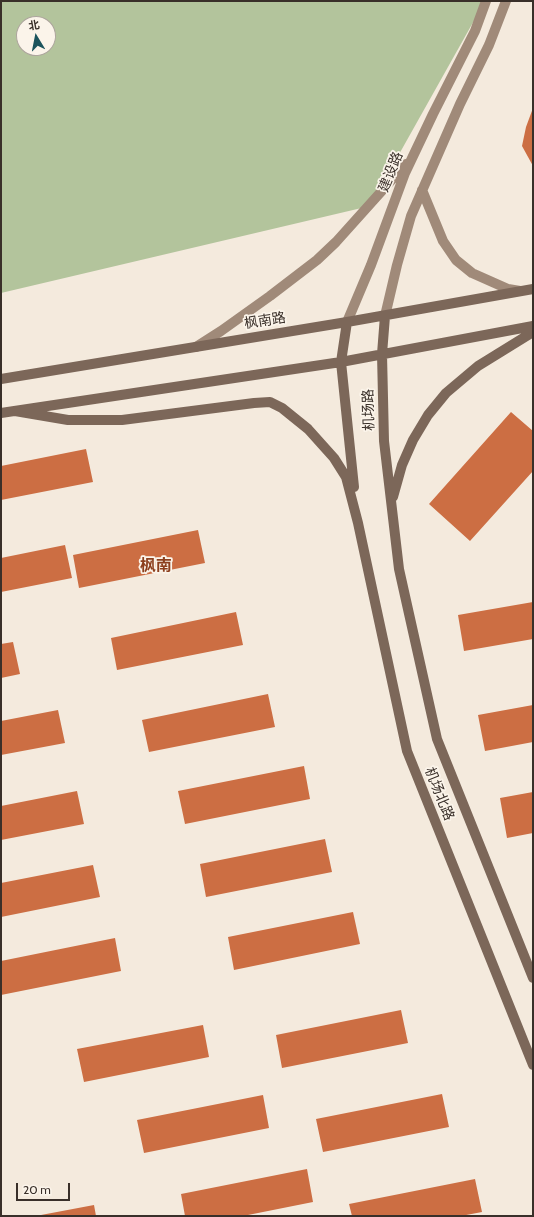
<!DOCTYPE html>
<meta charset="utf-8">
<style>
body{margin:0}
#map{position:relative;width:534px;height:1217px;overflow:hidden;background:#f4eadd;font-family:Cabin,"Noto Sans SC",sans-serif}
canvas{display:block}
.frame{position:absolute;inset:0;border:2px solid #392f29;pointer-events:none}
.north{position:absolute;left:16px;top:16px;width:40px;height:40px;box-sizing:border-box;background:#fbf4ea;border:1px solid #ada59d;border-radius:50%;rotate:350deg;font-size:11px;font-weight:700;line-height:16px;text-align:center;color:#392f29}
.north::after{content:'';display:block;margin:auto;width:14px;height:18px;background:#1c545d;clip-path:polygon(50% 0,100% 100%,50% 72%,0 100%)}
.scale{position:absolute;left:16px;top:1183px;width:54px;height:18px;box-sizing:border-box;border:2px solid #392f29;border-top:0;padding-left:5px;font-size:12px;line-height:14px;white-space:nowrap;color:#392f29;-webkit-text-stroke:3px #fbf4ea;paint-order:stroke}
</style>
<div id="map">
<canvas width="534" height="1217"></canvas>
<div class="frame"></div>
<div class="north">北</div>
<div class="scale">20 m</div>
</div>
<script>
const ctx = document.querySelector('canvas').getContext('2d');
ctx.lineJoin = 'round';
function fillPath(path, color) { ctx.fillStyle = color; ctx.fill(path, 'evenodd'); }
const poly = rows => new Path2D(rows.map(r => 'M' + r).join(''));
function trace(path, color, width, dash) { ctx.strokeStyle = color; ctx.lineWidth = width; ctx.lineCap = dash ? 'butt' : 'round'; ctx.setLineDash(dash || []); ctx.stroke(path); }
function drawText(font, color, halo, rows, align = 'center') {
  ctx.font = font + ' Cabin,"Noto Sans SC",sans-serif'; ctx.lineWidth = 3.5; ctx.setLineDash([]); ctx.textBaseline = 'middle'; ctx.strokeStyle = halo; ctx.fillStyle = color; for (const [text, x, y, turn = 0] of rows) {
    ctx.save(); ctx.translate(x, y); ctx.rotate((+turn || 0) * Math.PI / 180); ctx.textAlign = isNaN(turn) ? turn : align; if (halo) ctx.strokeText(text, 0, 0); ctx.fillText(text, 0, 0); ctx.restore();
  }
}
fillPath(poly([
 [1,1,485,1,370,206,1,293],
 [24,24,48,24,48,48,24,48]
]), '#b3c49c');
fillPath(poly([
 [533,108,533,166,522,146,526,127],
 [511,412,533,431,533,471,470,541,429,504],
 [86,449,93,482,1,500,1,466],
 [198,530,205,563,79,588,73,555],
 [65,545,72,578,1,592,1,558],
 [533,602,533,639,464,651,458,615],
 [236,612,243,645,117,670,111,638],
 [13,642,20,674,1,678,1,644],
 [268,694,275,727,149,752,142,720],
 [533,705,533,742,485,751,478,715],
 [58,710,65,743,1,755,1,721],
 [304,766,310,799,185,824,178,791],
 [77,791,84,824,1,840,1,806],
 [533,792,533,833,507,838,500,798],
 [325,839,332,872,206,897,200,864],
 [93,865,100,897,1,917,1,883],
 [353,912,360,944,234,970,228,937],
 [115,938,121,971,1,995,1,961],
 [401,1010,408,1043,282,1068,276,1035],
 [203,1025,209,1057,84,1082,77,1049],
 [442,1094,449,1127,323,1152,316,1119],
 [263,1095,269,1128,144,1153,137,1120],
 [307,1169,313,1202,243,1216,185,1216,181,1194],
 [475,1179,482,1212,461,1216,352,1216,349,1204],
 [94,1205,96,1216,41,1216,41,1215]
]), '#cc6e43');
trace(poly([
 [422,190,443,241,456,260,472,273,508,289,520,291],
 [385,316,397,265,411,216,460,104,489,45,506,1],
 [347,322,371,265,405,173,433,114,475,31,486,1],
 [196,347,221,331,270,296,317,260,336,242,406,164]
]), '#a08a79', 10);
trace(poly([
 [385,316,382,354,384,441,399,569,437,739,533,978],
 [347,322,341,362,354,487],
 [1,379,347,322,533,289],
 [15,411,68,420,122,420,254,403,270,402,282,408,308,429,334,458,346,477,358,523,407,751,533,1065],
 [1,413,341,362,533,326],
 [393,497,402,465,413,440,428,415,446,393,478,366,533,332]
]), '#7c6759', 10);
drawText('14px', '#392f29', '#fbf4ea', [
 ["建设路",391,172,-68],
 ["枫南路",265,321,-9],
 ["机场路",369,410,-92],
 ["机场北路",439,794,68]
]);
drawText('bold 16px', '#8c3f1d', '#fbf4ea', [
 ["枫南",156,566]
]);
</script>
